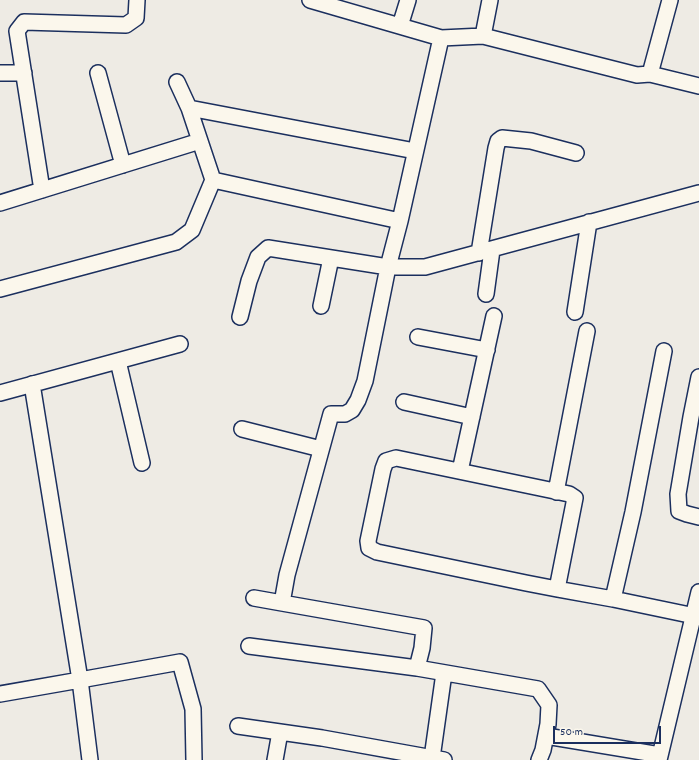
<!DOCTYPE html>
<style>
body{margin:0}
#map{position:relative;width:699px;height:760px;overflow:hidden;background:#eeebe4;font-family:Dekko,sans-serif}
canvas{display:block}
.scale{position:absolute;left:553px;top:726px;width:108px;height:18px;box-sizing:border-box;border:2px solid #1b2f5e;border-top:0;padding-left:5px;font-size:12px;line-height:14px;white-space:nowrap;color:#1b2f5e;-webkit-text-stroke:3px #fbf7ec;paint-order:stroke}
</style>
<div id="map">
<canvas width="699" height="760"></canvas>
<div class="scale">50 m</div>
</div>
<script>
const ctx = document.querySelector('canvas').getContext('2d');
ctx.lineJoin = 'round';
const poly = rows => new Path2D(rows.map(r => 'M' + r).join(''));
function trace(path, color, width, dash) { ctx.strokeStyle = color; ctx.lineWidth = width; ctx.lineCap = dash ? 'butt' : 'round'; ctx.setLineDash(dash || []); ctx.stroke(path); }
const street = poly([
 [400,26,408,0],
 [483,36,490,0],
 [441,38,483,36,637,75,650,74,699,86],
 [0,73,24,73],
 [98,73,123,165],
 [650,74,670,0],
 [177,82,189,108],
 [200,141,189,108,415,151],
 [42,190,17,31,24,22,126,25,136,18,137,0],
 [0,203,200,141,213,180,400,221,441,38,310,0],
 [400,221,388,267,425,267,699,193],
 [479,253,496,148,498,141,502,138,531,141,576,153],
 [0,289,176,242,192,230,213,180],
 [486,294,492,250],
 [321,306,331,258],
 [575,312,589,222],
 [240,317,249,281,258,257,268,248,388,267,365,381,358,400,352,410,345,414,331,414,287,575,282,603,424,628,422,648,417,668,249,646],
 [418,337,487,350],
 [664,351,633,512,613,599,699,617],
 [118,361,142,463],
 [699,377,691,417,678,494,679,511,687,514,699,517],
 [32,384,80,680,180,662,193,709,194,760],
 [0,393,180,344],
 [404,402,472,417],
 [242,429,321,449],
 [460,471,494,316],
 [556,492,587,331],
 [557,589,575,498,569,494,396,458,386,461,383,469,368,541,369,548,377,552,526,583,557,589,613,599],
 [254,598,282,603],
 [417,668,538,689,549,705,548,724,543,750,539,760],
 [0,694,80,680,90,760],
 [238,726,280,732],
 [546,736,660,755],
 [432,758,444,673],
 [275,760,280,732,322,738,444,760],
 [659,760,699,592]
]);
trace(street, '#1b2f5e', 18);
trace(street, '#fbf7ec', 15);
</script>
